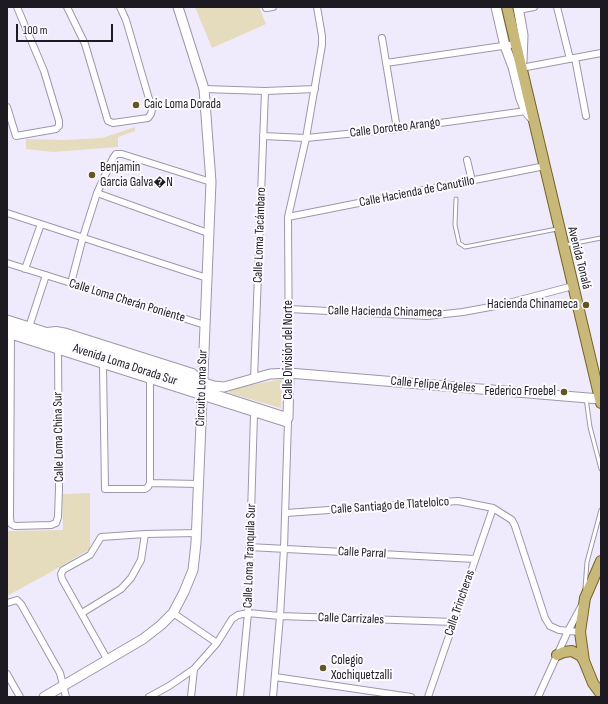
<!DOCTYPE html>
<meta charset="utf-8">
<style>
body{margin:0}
#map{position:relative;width:608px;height:704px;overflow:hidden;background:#f0ebfc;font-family:"Sofia Sans Condensed",sans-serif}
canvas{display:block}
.frame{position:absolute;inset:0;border:8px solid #1d1a22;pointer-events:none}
.scale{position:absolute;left:16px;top:24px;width:97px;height:18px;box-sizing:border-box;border:2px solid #1d1a22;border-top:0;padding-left:5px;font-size:12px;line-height:14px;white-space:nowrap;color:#1d1a22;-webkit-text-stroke:3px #fcfbff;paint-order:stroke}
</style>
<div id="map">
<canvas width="608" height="704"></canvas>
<div class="frame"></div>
<div class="scale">100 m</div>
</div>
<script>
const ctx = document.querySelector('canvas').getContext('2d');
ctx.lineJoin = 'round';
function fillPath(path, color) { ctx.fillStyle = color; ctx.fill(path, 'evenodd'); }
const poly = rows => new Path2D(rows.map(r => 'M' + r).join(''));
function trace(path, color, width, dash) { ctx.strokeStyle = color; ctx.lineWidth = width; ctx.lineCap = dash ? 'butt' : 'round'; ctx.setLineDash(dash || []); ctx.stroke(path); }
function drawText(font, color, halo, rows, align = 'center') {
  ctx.font = font + ' "Sofia Sans Condensed",sans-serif'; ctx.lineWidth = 4; ctx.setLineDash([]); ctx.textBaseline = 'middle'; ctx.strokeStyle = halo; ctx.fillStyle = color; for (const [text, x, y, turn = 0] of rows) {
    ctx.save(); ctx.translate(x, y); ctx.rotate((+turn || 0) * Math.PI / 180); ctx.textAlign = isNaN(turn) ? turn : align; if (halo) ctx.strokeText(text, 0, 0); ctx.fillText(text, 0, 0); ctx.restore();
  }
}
fillPath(poly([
 [195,7,259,7,266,24,212,48],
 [135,127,135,131,118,137,118,147,53,152,26,149,26,139,65,140,102,138],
 [282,379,281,408,229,393,230,389],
 [90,493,90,549,51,572,7,596,7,531,63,530,62,494]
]), '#e4dcbd');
const lane = poly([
 [456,199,455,225,459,243,465,247,557,229],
 [565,245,601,238],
 [586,398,590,427,601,469],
 [585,588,587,562,601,510]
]);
const street = poly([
 [67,7,85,44,107,118,108,121,113,123,148,118,151,114,152,109,126,20,120,7],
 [557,7,570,59],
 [266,8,273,7],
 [518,10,534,7],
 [382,38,397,129],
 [575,58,586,116],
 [386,63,516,44],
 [521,68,601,53],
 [204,89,265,91,315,89],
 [7,107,16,136,56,129,59,126,59,121,44,71,17,7],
 [263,136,306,138,397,129,526,111],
 [467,160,472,181],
 [97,193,208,233],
 [7,213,207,278],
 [288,217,545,166],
 [7,263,205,325],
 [25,269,41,224],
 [71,283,83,237,97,193,113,158,116,154,122,154,211,182],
 [289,309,427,316,463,312,501,305,573,286],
 [29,327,46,275],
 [11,329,10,518,11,524,15,526,51,525,56,523,58,517,59,489,58,351],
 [47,331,56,330,67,332,193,372,202,381],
 [9,335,288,424],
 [103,366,105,489,145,489,148,487,150,483,150,381],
 [289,373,288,217,306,138,322,45,322,36,317,7],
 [254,379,265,91],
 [150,483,199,484],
 [286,513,458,501,493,508,512,520,515,526,545,618,550,626,559,630,580,632],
 [249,547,475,559],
 [7,603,17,600,21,604,60,673,66,697],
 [82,613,121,589,131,578,141,560,145,534],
 [173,613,217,643],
 [107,659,62,579,61,574,63,570,90,555,101,537,145,534,197,533],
 [7,674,20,697],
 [275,677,411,697],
 [149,697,169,686,194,669,217,643,232,619,238,615,248,613,280,616,454,622],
 [191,697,194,669],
 [240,697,248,613,254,414],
 [273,697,280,616,284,548,288,421],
 [428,697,493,508],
 [538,697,568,631,582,605]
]);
const secondary = poly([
 [496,7,505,46,513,67,521,99,526,111,533,119],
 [518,7,523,35,522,62],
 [7,320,214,386,224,387,270,374,289,373,600,399],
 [7,328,288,418,289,373],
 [44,697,143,639,161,625,173,613,184,592,193,570,196,543,211,182,204,89,178,7]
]);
const primary = poly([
 [507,7,601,403],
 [601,561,585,598,580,632,584,661,593,683,601,694],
 [557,655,564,652,572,651,581,656,584,661]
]);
trace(lane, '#9d97ab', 5);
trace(street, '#9d97ab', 8);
trace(secondary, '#9d97ab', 11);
trace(primary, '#756323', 12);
trace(lane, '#fff', 3);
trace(street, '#fff', 6);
trace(secondary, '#fff', 9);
trace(primary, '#c8b97b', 10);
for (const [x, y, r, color] of [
 [136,105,4,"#635623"],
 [92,175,4,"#635623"],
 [586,305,4,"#635623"],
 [564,392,4,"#635623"],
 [323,668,4,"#635623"]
]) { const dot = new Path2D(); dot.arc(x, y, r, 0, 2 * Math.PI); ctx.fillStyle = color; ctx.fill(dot); trace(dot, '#fcfbff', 1.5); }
drawText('13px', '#1d1a22', '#fcfbff', [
 ["Caic Loma Dorada",144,105],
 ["Benjamin",100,168],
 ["Garcia Galva�N",100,183],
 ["Hacienda Chinameca",578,305,"right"],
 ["Federico Froebel",556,392,"right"],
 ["Colegio",331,661],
 ["Xochiquetzalli",331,676]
], 'left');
drawText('13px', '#1d1a22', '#fcfbff', [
 ["Calle Doroteo Arango",395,128,-7],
 ["Calle Hacienda de Canutillo",417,192,-11],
 ["Calle Loma Tacámbaro",260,235,-88],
 ["Avenida Tonalá",579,258,76],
 ["Calle Loma Cherán Poniente",127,301,17],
 ["Calle Hacienda Chinameca",385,312,1],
 ["Calle División del Norte",289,350,-90],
 ["Avenida Loma Dorada Sur",125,365,18],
 ["Calle Felipe Ángeles",433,385,5],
 ["Circuito Loma Sur",202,388,-88],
 ["Calle Loma China Sur",59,437,-91],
 ["Calle Santiago de Tlatelolco",390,506,-4],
 ["Calle Parral",362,553,3],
 ["Calle Loma Tranquila Sur",250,556,-88],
 ["Calle Trincheras",460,603,-71],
 ["Calle Carrizales",351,619,2]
]);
</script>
